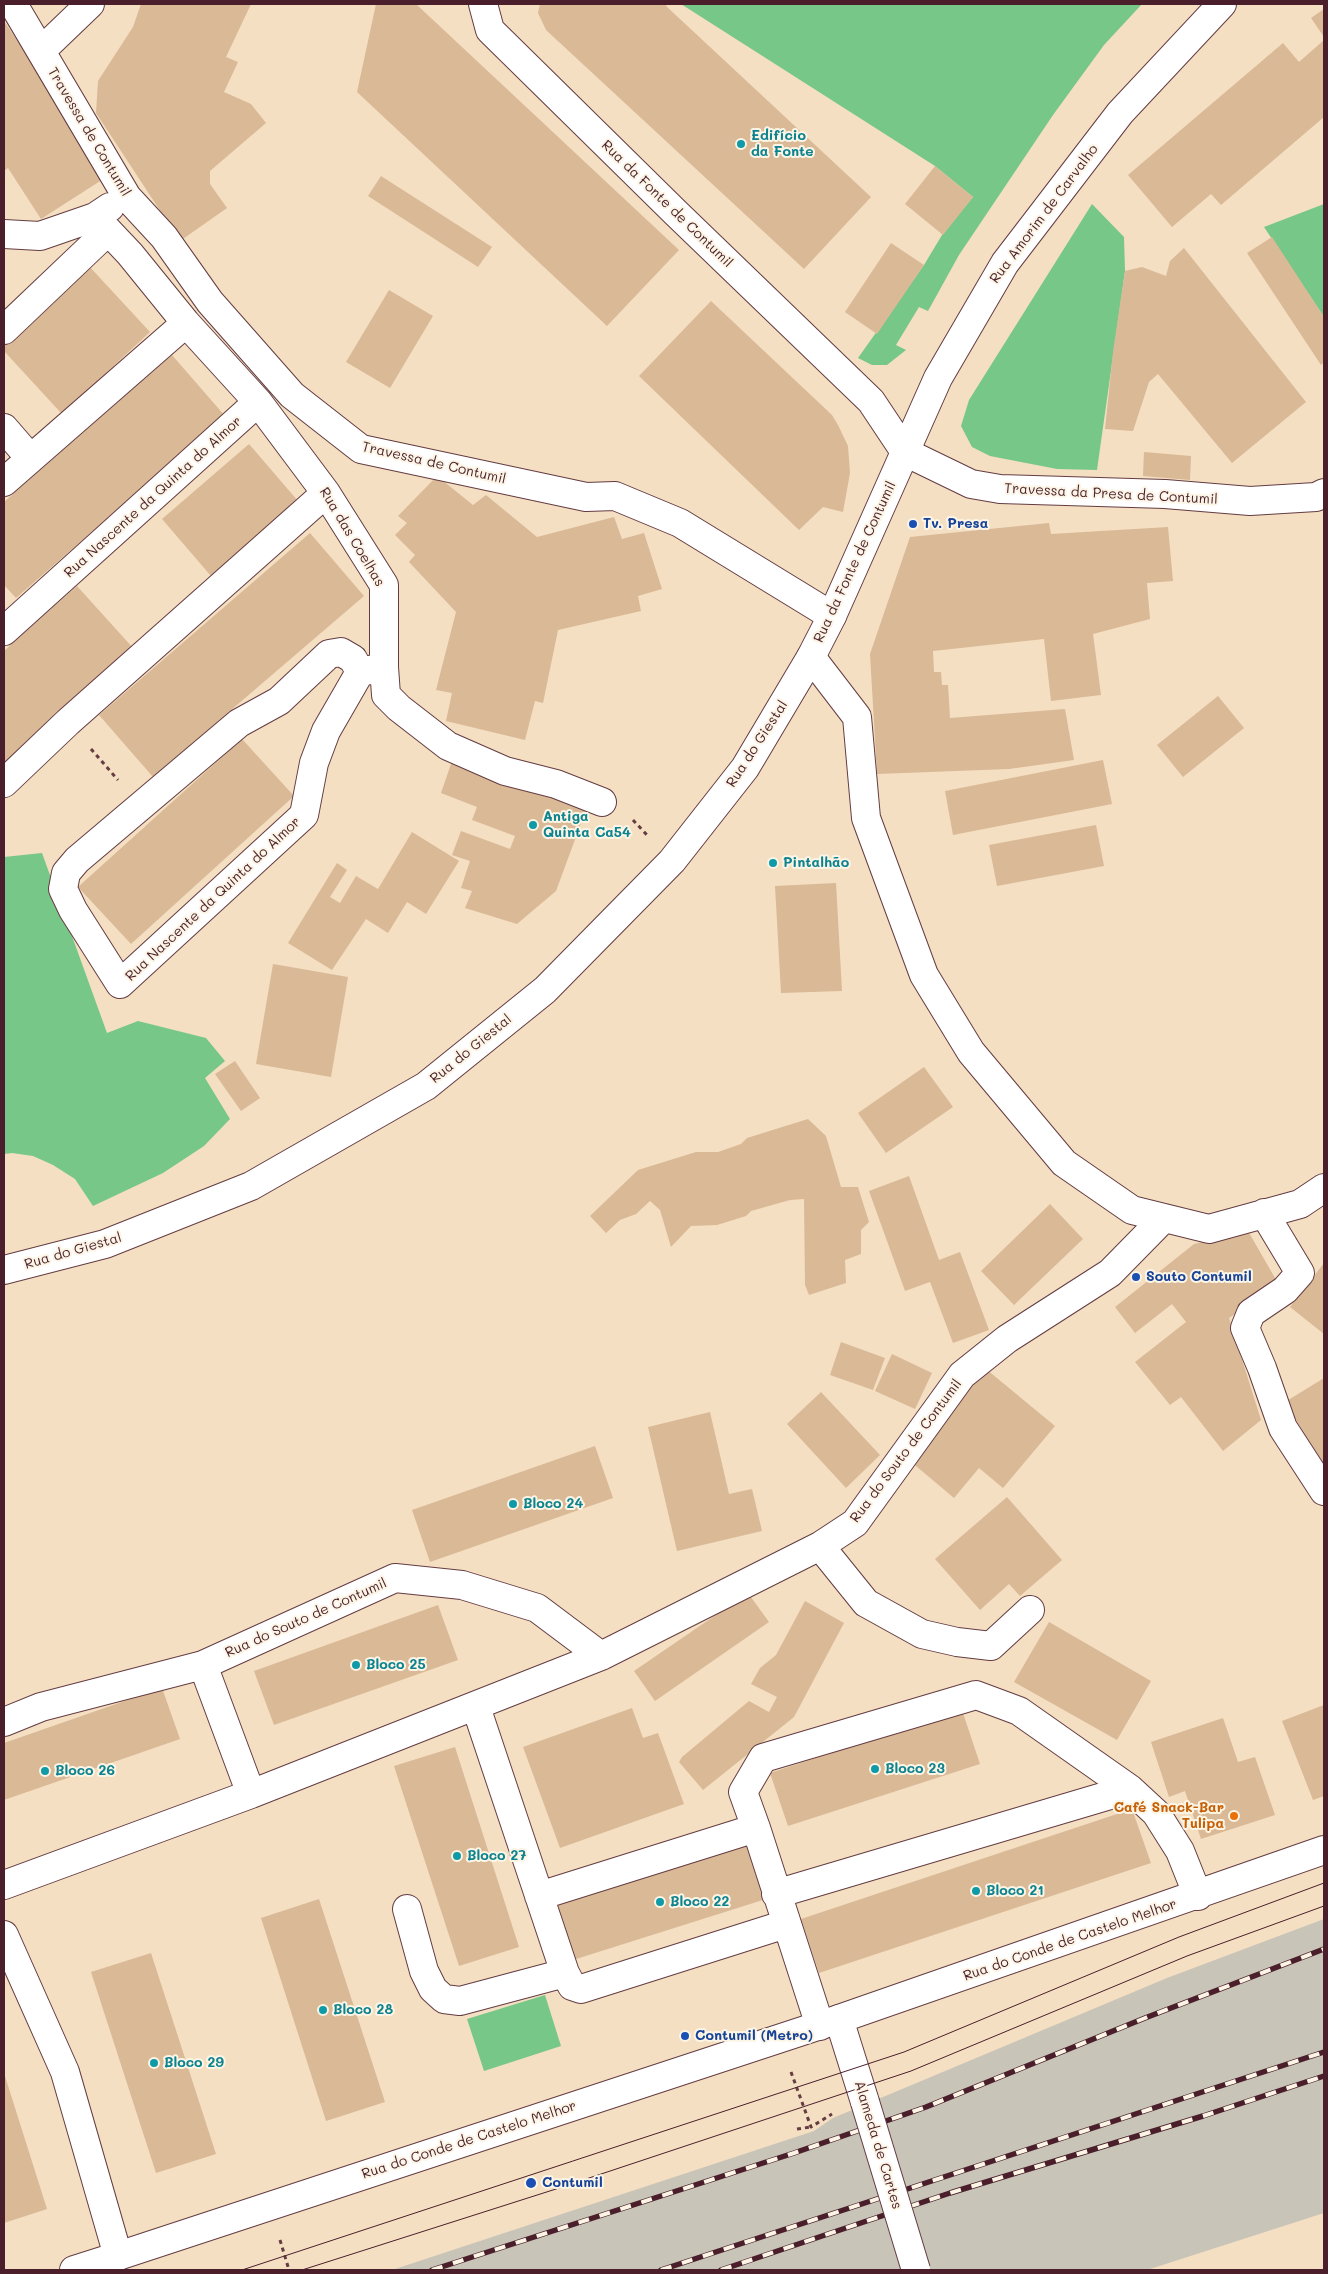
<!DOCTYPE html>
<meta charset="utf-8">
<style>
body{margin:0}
#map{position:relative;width:1328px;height:2274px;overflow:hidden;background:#f4dfc2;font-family:Mali,sans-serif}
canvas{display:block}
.frame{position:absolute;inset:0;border:5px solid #4a1f2b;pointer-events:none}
</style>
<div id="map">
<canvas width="1328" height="2274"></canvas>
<div class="frame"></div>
</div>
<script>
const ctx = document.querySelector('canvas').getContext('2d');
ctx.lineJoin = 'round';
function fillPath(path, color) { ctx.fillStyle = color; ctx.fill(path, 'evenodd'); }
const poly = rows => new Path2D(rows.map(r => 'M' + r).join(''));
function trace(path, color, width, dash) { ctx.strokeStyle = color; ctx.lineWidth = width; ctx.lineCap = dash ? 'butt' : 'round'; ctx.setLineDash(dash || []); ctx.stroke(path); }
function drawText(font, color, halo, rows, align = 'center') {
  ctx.font = font + ' Mali,sans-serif'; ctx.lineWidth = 4; ctx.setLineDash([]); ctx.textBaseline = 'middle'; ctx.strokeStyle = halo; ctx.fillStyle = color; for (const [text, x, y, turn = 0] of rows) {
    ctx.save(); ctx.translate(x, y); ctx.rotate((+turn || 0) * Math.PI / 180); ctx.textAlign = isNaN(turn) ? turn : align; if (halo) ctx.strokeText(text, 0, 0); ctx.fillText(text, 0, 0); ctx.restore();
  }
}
fillPath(poly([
 [1324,1919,1324,2213,1147,2270,392,2270,814,2131,833,2118,1167,1978]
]), '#c8c4b8');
fillPath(poly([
 [681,4,1142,4,1104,45,1053,115,959,255,928,311,919,307,896,345,906,350,887,365,872,365,858,358,924,265,942,235,973,197,935,166],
 [1092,204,1124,237,1125,271,1097,470,1057,469,990,456,972,447,961,426,969,400],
 [1324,204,1324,317,1264,227],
 [42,853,107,1033,138,1021,206,1038,225,1061,205,1078,230,1119,204,1146,163,1173,93,1206,75,1179,53,1165,33,1156,12,1153,4,1154,4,857],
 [545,1995,561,2046,484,2071,467,2019]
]), '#77c788');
fillPath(poly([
 [141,4,251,4,226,57,238,62,224,92,251,104,266,123,210,171,210,184,227,208,180,241,96,113,98,81,133,27],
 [376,4,416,4,679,250,607,326,357,92],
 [540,4,667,4,666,6,871,197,804,269,546,30,538,13],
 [1324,9,1324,37,1311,18],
 [4,21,108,176,41,219,8,168,4,171],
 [1324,40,1324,117,1221,205,1211,194,1172,227,1128,175,1283,43,1299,62],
 [935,166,973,197,943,235,905,204],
 [381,176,492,247,478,267,368,196],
 [1272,237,1324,317,1324,362,1321,365,1247,253],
 [891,243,924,265,877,334,845,312],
 [1184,248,1306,402,1232,463,1158,374,1149,382,1133,431,1105,429,1113,352,1125,271,1142,267,1166,276,1170,261],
 [88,265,150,332,62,414,4,351,4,344],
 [389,290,433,316,390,388,346,362],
 [711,301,832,415,838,425,848,446,850,473,843,512,823,507,799,530,639,376],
 [172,355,225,416,16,598,4,585,4,502],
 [249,444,298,501,211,576,162,519],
 [1144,452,1191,456,1190,480,1143,476],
 [437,476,473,505,486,495,537,537,614,517,622,539,644,533,662,589,638,596,641,611,558,630,543,703,535,701,525,740,446,721,452,693,436,690,456,612,409,562,415,555,395,535,407,523,398,516],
 [1049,523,1051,534,1168,527,1173,581,1147,583,1150,619,1093,634,1101,695,1051,701,1044,639,933,651,934,672,941,672,942,685,948,685,950,718,1065,709,1074,760,1009,769,877,774,870,654,910,537],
 [310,533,364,596,153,777,99,715],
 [77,586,133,648,4,763,4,651],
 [1218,696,1244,728,1183,777,1157,745],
 [242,739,294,796,131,944,78,887],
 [453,758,587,807,556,891,517,924,465,908,472,891,461,888,470,861,452,855,461,831,510,849,515,836,472,820,477,807,441,793],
 [1103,760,1112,804,953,835,945,791],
 [1096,825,1104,866,997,886,989,845],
 [412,832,459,861,426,914,407,902,388,933,366,919,332,970,288,943,337,863,347,870,330,897,340,903,356,876,378,889],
 [836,883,842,991,781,993,775,886],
 [273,964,348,977,331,1077,256,1064],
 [235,1061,260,1098,241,1111,215,1074],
 [924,1067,953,1107,886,1153,858,1113],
 [808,1119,826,1136,841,1187,858,1187,869,1222,861,1230,861,1254,845,1260,846,1283,809,1295,805,1285,804,1199,790,1200,751,1211,746,1216,717,1225,691,1226,671,1247,660,1210,650,1201,636,1214,620,1220,606,1233,590,1216,638,1170,696,1152,718,1152,741,1144,747,1138],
 [909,1176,939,1260,960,1252,989,1330,953,1343,930,1282,905,1291,869,1191],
 [1050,1204,1083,1239,1014,1305,981,1271],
 [1248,1231,1279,1285,1229,1318,1261,1420,1223,1451,1181,1397,1170,1405,1135,1362,1186,1322,1172,1304,1135,1333,1115,1307,1194,1244],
 [1324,1263,1324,1334,1290,1307],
 [841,1342,885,1358,873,1390,830,1375],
 [892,1354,932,1373,915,1409,875,1391],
 [986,1369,1055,1426,1003,1488,979,1468,954,1498,910,1461],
 [1324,1378,1324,1466,1285,1402],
 [821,1392,880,1455,846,1488,787,1424],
 [710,1412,729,1494,752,1489,762,1531,677,1551,648,1427],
 [595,1446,613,1498,430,1562,412,1510],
 [1007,1497,1062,1560,1020,1596,1009,1584,980,1610,935,1559],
 [748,1593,769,1622,655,1701,634,1671],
 [805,1601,844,1623,794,1717,703,1790,679,1762,682,1757,749,1701,769,1712,777,1697,751,1684,760,1668,776,1655],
 [438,1605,458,1660,274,1725,254,1671],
 [1049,1622,1151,1681,1117,1740,1014,1682],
 [162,1688,180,1739,4,1800,4,1743],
 [1324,1705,1324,1796,1313,1800,1282,1721],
 [632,1708,643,1738,658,1733,684,1804,560,1848,523,1747],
 [962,1710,980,1764,788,1826,770,1773],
 [1223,1718,1238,1762,1255,1757,1275,1815,1201,1839,1185,1791,1169,1797,1151,1742],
 [455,1747,519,1947,459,1966,394,1766],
 [1132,1809,1151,1863,819,1973,801,1919],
 [748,1844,766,1899,573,1960,555,1905],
 [319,1899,385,2102,326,2121,261,1918],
 [151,1953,216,2154,156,2173,91,1972],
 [4,2073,47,2209,4,2223]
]), '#dab996');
const minor = poly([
 [13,4,127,197,164,237,210,302,292,395,361,449,586,497,615,496,680,523,832,616],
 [483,4,490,30,676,213,871,401,905,452,971,484,1000,489,1165,494,1250,501,1316,497,1324,493],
 [41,51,90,4],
 [95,217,130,254,186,323,258,402,326,493,384,585,384,667,386,695,399,708,448,746,505,771,556,784,602,802],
 [4,234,40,236,95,217,110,207],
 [4,330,108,231],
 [4,428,30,458],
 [4,482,186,323],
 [4,631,258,402],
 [811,657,857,717,866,818,924,975,971,1052,1064,1163,1132,1210,1209,1229,1300,1204,1324,1188],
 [360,672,353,659,341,652,329,654,279,701,239,723,77,860,66,873,63,889,73,910,120,984,304,815,314,763,326,731,360,672,384,667],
 [4,783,68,722,326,493],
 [1264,1213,1300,1273,1285,1290,1251,1313,1245,1328,1262,1368,1283,1428,1324,1491],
 [820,1546,866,1603,922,1634,957,1642,991,1646,1030,1610],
 [203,1665,251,1794],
 [476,1707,565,1973,572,1986,581,1989,786,1924],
 [4,1722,41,1707,203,1665,395,1578,462,1585,537,1608,601,1656],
 [756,1828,820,2026],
 [4,1885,251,1794,601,1656,820,1546,855,1523,962,1375,1007,1339,1110,1273,1164,1218],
 [776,1894,1130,1789],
 [539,1896,756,1828,743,1792,763,1758,976,1695,1019,1711,1130,1789,1156,1813,1180,1851,1198,1896],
 [407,1909,424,1971,433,1989,444,1999,460,2001,565,1973],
 [839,2019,1324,1850],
 [74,2270,118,2256]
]);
const tertiary = poly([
 [4,1270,105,1244,251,1186,426,1086,545,990,672,861,745,768,811,657,832,616,938,378,1005,263,1120,113,1222,4],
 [4,1935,65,2072,118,2256,839,2019,865,2102]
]);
trace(minor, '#643c42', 30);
trace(tertiary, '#643c42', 30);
trace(poly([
 [91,749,118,780],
 [633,820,647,835],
 [791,2072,811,2127,832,2114],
 [797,2129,811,2127],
 [280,2240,289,2270]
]), '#643c42', 3, [4, 4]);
trace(minor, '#fff', 28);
trace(tertiary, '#fff', 28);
trace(poly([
 [242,2270,904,2052,1179,1937,1324,1883],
 [302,2270,556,2189,911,2071,1187,1956,1324,1906]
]), '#4a1f2b', 1);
const rail = poly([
 [432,2270,794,2153,926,2107,1145,2018,1324,1949],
 [661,2270,1324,2052],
 [721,2270,950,2193,1203,2116,1324,2076]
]);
trace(rail, '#4a1f2b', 5.5);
trace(rail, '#fcf5e5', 4, [11]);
const tertiaryBridge = poly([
 [865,2102,916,2270]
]);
trace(tertiaryBridge, '#643c42', 30, []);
trace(tertiaryBridge, '#fff', 28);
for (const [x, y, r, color] of [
 [741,144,5,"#0f9aa8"],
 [913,524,5,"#1a4fb4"],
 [533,825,5,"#0f9aa8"],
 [773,863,5,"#0f9aa8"],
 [1136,1277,5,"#1a4fb4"],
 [513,1504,5,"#0f9aa8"],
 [356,1665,5,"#0f9aa8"],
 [875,1769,5,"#0f9aa8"],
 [45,1771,5,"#0f9aa8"],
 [1234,1816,5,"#e8710a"],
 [457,1856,5,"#0f9aa8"],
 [976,1891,5,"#0f9aa8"],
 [660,1902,5,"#0f9aa8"],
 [323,2010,5,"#0f9aa8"],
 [685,2036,5,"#1a4fb4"],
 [154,2063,5,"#0f9aa8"],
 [531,2183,6,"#1a4fb4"]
]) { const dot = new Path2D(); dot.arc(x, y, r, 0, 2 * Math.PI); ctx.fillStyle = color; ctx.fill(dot); trace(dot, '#fcf5e5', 2); }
drawText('14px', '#4a1f2b', '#fcf5e5', [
 ["Travessa de Contumil",89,132,59],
 ["Rua da Fonte de Contumil",667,204,44],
 ["Rua Amorim de Carvalho",1044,214,-53],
 ["Travessa de Contumil",434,463,13],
 ["Travessa da Presa de Contumil",1111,494,3],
 ["Rua Nascente da Quinta do Almor",153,497,-42],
 ["Rua das Coelhas",352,537,59],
 ["Rua da Fonte de Contumil",855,562,-65],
 ["Rua do Giestal",757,744,-57],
 ["Rua Nascente da Quinta do Almor",213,899,-43],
 ["Rua do Giestal",471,1049,-39],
 ["Rua do Giestal",73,1251,-16],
 ["Rua do Souto de Contumil",906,1451,-53],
 ["Rua do Souto de Contumil",306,1618,-24],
 ["Rua do Conde de Castelo Melhor",1070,1940,-19],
 ["Rua do Conde de Castelo Melhor",469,2140,-18],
 ["Alameda de Cartes",878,2145,73]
]);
drawText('bold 14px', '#0d838f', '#fcf5e5', [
 ["Edifício",751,136],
 ["da Fonte",751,152],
 ["Antiga",543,817],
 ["Quinta Ca54",543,833],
 ["Pintalhão",783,863],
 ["Bloco 24",523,1504],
 ["Bloco 25",366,1665],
 ["Bloco 23",885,1769],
 ["Bloco 26",55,1771],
 ["Bloco 27",467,1856],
 ["Bloco 21",986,1891],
 ["Bloco 22",670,1902],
 ["Bloco 28",333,2010],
 ["Bloco 29",164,2063]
], 'left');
drawText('bold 14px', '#164399', '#fcf5e5', [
 ["Tv. Presa",923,524],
 ["Souto Contumil",1146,1277],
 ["Contumil (Metro)",695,2036],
 ["Contumil",542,2183]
], 'left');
drawText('bold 14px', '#c56008', '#fcf5e5', [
 ["Café Snack-Bar",1224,1808],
 ["Tulipa",1224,1824]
], 'right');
</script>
